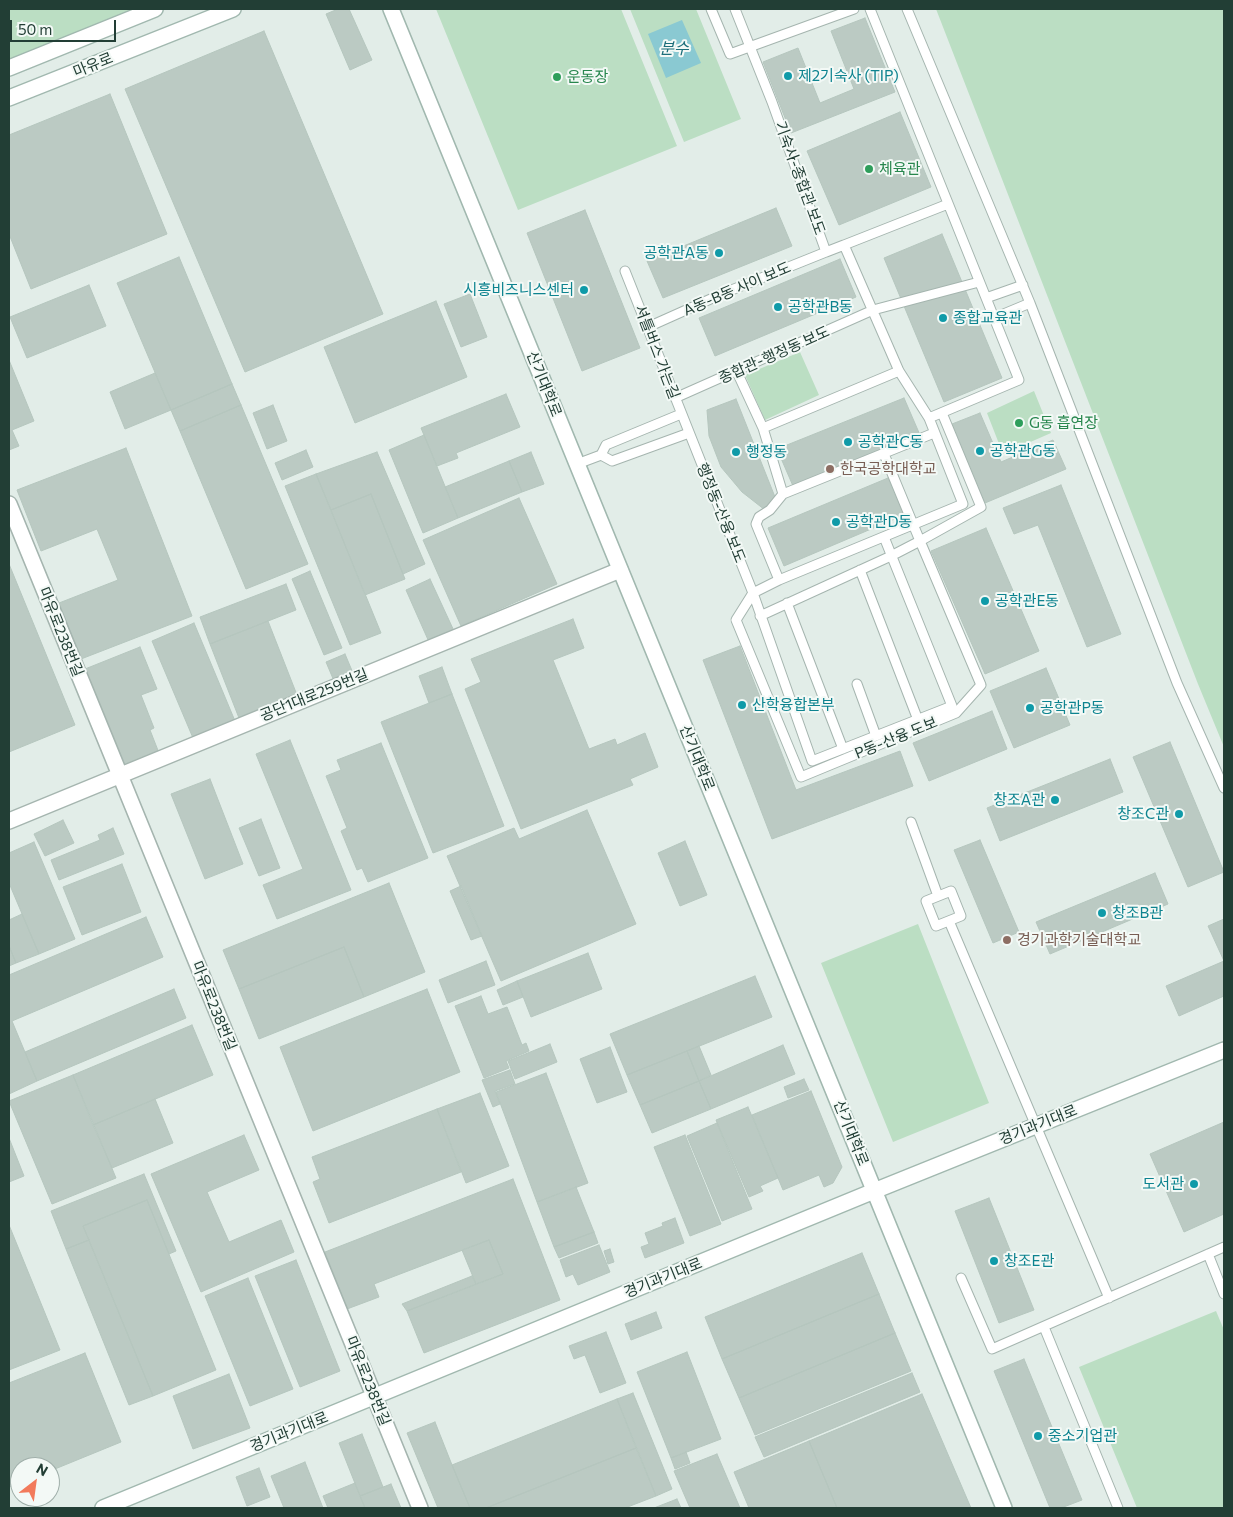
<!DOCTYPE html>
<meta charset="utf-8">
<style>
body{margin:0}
#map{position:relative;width:1233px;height:1517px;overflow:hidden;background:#e2ede8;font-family:Commissioner,sans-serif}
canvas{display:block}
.frame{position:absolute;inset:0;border:10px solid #223e35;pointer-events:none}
.north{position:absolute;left:10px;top:1457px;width:50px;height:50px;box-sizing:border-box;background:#f3f9f6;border:1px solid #9faea9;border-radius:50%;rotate:30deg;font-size:14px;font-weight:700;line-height:20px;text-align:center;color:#223e35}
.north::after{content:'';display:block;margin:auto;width:18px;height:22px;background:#f27a5b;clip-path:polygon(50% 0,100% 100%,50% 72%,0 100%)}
.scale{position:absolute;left:10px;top:20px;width:106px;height:22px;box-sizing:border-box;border:2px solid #223e35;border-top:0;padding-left:6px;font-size:15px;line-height:18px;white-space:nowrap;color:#223e35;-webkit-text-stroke:4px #f3f9f6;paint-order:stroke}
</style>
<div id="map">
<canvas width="1233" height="1517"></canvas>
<div class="frame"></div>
<div class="north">N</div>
<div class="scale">50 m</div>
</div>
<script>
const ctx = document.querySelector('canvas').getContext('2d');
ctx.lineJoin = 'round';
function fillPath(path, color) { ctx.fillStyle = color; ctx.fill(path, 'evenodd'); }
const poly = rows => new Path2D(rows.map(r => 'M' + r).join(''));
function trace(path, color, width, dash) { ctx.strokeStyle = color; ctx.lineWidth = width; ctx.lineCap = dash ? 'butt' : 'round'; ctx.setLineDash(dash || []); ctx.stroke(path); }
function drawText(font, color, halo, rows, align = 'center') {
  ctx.font = font + ' Commissioner,"Noto Sans KR",sans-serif'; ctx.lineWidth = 4; ctx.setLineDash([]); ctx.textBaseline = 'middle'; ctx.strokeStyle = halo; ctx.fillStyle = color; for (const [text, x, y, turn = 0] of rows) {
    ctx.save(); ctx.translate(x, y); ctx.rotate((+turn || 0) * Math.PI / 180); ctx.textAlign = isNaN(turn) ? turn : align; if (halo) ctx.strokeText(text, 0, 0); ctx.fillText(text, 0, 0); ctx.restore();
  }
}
fillPath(poly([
 [9,9,153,9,9,68],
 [436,9,621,9,677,146,518,210],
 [630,9,696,9,741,119,684,142],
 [936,9,1224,9,1224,747,1198,684],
 [800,352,819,395,765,420,745,375],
 [1034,391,1051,433,1003,454,987,413],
 [918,924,989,1103,893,1142,821,963],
 [1216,1311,1224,1330,1224,1508,1137,1508,1079,1367]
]), '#bbdec3');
fillPath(poly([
 [682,20,701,63,666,78,648,34]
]), '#8ac9d2');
const building = poly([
 [338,9,349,9,372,60,350,70,326,14,338,9],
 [865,18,895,92,791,133,763,62,798,48,820,103,854,89,831,31,865,18],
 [264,31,383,314,245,372,125,89,264,31],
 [110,94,167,234,31,289,9,234,9,135,110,94],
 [900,112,931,187,839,225,807,151,900,112],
 [776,208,792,246,663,298,647,261,776,208],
 [585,210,640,348,582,371,527,233,585,210],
 [942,234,1002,378,944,402,884,258,942,234],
 [179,257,232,384,171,410,117,283,179,257],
 [840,259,856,297,715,356,699,318,840,259],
 [89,285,106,326,27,358,10,317,89,285],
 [470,294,487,337,461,347,444,304,470,294],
 [436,301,467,377,355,423,324,347,436,301],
 [9,360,34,421,12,430,19,446,9,450,9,360],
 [155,373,171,410,125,429,110,392,155,373],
 [232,384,241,405,180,431,171,410,232,384],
 [506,394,520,427,456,453,458,458,437,466,421,428,506,394],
 [904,398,920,435,793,486,777,449,904,398],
 [736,399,775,497,765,510,742,492,721,467,709,436,707,410,736,399],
 [241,405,308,564,246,589,180,431,241,405],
 [273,405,287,441,267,449,253,413,273,405],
 [980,413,1001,462,1053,440,1066,469,985,503,952,424,980,413],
 [424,435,458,518,423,533,389,450,424,435],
 [126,448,192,616,81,659,59,603,118,580,97,529,41,551,17,490,126,448],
 [306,450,313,467,282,480,275,463,306,450],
 [377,452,425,564,403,574,371,494,331,510,316,474,377,452],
 [531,452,544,484,522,492,509,461,531,452],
 [509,461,522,492,458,518,445,487,509,461],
 [316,474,381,633,350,645,285,486,316,474],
 [888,478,904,515,784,566,768,528,888,478],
 [1061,485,1121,634,1087,647,1038,525,1014,534,1003,508,1061,485],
 [371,494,405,579,365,595,331,510,371,494],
 [519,498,557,584,461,626,423,540,519,498],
 [986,528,1039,651,985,674,931,551,986,528],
 [9,564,75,725,9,752,9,564],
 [310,571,342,648,324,655,292,579,310,571],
 [430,579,454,631,429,642,406,590,430,579],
 [286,584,296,610,210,644,200,617,286,584],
 [573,619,584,648,553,660,589,749,615,739,617,745,645,733,658,767,630,779,633,785,521,829,465,689,481,682,471,659,573,619],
 [268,621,297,695,239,718,210,644,268,621],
 [194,623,235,721,193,738,152,641,194,623],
 [740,646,796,790,900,751,913,786,772,839,703,660,740,646],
 [140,647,157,689,141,695,154,728,150,730,159,753,124,766,85,669,140,647],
 [345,654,353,673,334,681,326,662,345,654],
 [442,667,452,694,429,703,419,676,442,667],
 [1046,668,1070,725,1014,748,990,691,1046,668],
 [452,694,504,826,433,853,381,722,452,694],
 [992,711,1007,749,929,781,913,743,992,711],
 [290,740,351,890,277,919,263,885,303,869,256,754,290,740],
 [1170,742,1224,872,1188,887,1133,757,1170,742],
 [381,743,428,858,368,882,362,868,357,870,341,831,347,828,326,776,341,770,337,760,381,743],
 [1110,759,1123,792,1000,841,987,808,1110,759],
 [210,779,243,864,205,879,171,794,210,779],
 [587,810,636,924,501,981,447,856,514,828,519,839,587,810],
 [261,819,280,868,259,876,239,828,261,819],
 [63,820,74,843,45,856,34,834,63,820],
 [113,828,124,854,59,880,51,860,100,840,98,835,113,828],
 [980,840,1019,932,993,943,954,850,980,840],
 [685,841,707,895,680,906,658,853,685,841],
 [34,842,75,939,39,954,9,883,9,853,34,842],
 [122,864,141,912,82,935,63,887,122,864],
 [1155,873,1168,904,1050,954,1036,922,1155,873],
 [389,883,425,972,364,997,344,947,239,989,223,950,389,883],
 [461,886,482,936,471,940,450,891,461,886],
 [22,914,39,954,16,963,9,946,9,920,22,914],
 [146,917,163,957,12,1021,37,1081,9,1094,9,975,146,917],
 [1224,919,1224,996,1179,1016,1166,986,1224,961,1208,926,1224,919],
 [9,946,16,963,9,966,9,946],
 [344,947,364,997,259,1039,239,989,344,947],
 [588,953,602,989,531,1017,517,981,588,953],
 [486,961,495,985,448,1003,439,980,486,961],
 [755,976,772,1017,627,1075,610,1034,755,976],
 [517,981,523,997,503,1005,497,990,517,981],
 [174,989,186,1018,37,1081,25,1052,174,989],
 [427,989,460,1072,313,1131,280,1047,427,989],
 [481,996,488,1014,507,1007,522,1045,526,1043,529,1051,506,1061,509,1068,484,1078,455,1006,481,996],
 [192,1025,213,1075,93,1125,73,1075,192,1025],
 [550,1044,557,1062,515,1079,508,1061,550,1044],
 [783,1045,795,1074,711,1109,699,1081,783,1045],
 [699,1046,711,1075,699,1081,687,1051,699,1046],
 [610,1047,627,1092,597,1103,580,1059,610,1047],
 [687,1051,699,1081,640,1105,627,1075,687,1051],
 [510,1070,515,1084,495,1091,500,1104,493,1107,482,1080,510,1070],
 [546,1073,588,1183,537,1202,496,1092,546,1073],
 [73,1075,116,1178,52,1204,9,1101,73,1075],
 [804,1079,809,1090,788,1098,784,1087,804,1079],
 [699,1081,711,1109,652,1133,640,1105,699,1081],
 [811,1091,842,1167,833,1183,824,1187,819,1175,783,1190,752,1115,811,1091],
 [480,1093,509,1166,466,1183,437,1109,480,1093],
 [155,1099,173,1143,112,1168,93,1125,155,1099],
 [748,1107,778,1178,760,1186,763,1191,749,1197,716,1120,748,1107],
 [437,1109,461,1172,329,1223,313,1182,320,1179,312,1157,437,1109],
 [1224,1122,1224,1214,1184,1232,1150,1154,1224,1122],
 [717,1123,752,1209,722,1221,687,1136,717,1123],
 [244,1135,259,1170,207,1192,229,1242,281,1220,294,1252,201,1292,151,1174,244,1135],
 [685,1135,721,1224,690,1236,654,1147,685,1135],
 [9,1138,24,1176,9,1182,9,1138],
 [144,1174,176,1251,169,1254,147,1200,83,1226,89,1240,66,1249,51,1211,144,1174],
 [513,1179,560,1300,424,1353,407,1311,503,1274,489,1240,374,1284,379,1297,347,1309,325,1252,513,1179],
 [576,1187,594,1232,554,1247,537,1202,576,1187],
 [989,1198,1034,1310,999,1323,955,1211,989,1198],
 [147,1200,216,1370,153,1396,83,1226,147,1200],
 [675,1218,684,1243,645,1258,641,1247,649,1244,645,1233,663,1226,662,1223,675,1218],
 [9,1225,60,1350,9,1370,9,1225],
 [594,1232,598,1243,559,1258,554,1247,594,1232],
 [89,1240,153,1396,129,1405,66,1249,89,1240],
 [489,1240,503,1274,476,1284,462,1250,489,1240],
 [599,1245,610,1272,578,1285,573,1274,566,1277,560,1260,599,1245],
 [610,1249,614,1262,608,1264,604,1251,610,1249],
 [862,1253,879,1294,722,1359,705,1317,862,1253],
 [296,1260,340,1371,300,1387,255,1276,296,1260],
 [472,1276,476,1284,407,1311,402,1304,472,1276],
 [248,1278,293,1389,250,1406,205,1296,248,1278],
 [879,1294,895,1333,739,1398,722,1359,879,1294],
 [656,1312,662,1328,631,1340,625,1324,656,1312],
 [606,1332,626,1383,600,1393,585,1355,574,1359,569,1346,606,1332],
 [895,1333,911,1371,755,1435,739,1398,895,1333],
 [687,1352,721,1439,671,1458,637,1372,687,1352],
 [85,1353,121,1442,50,1471,50,1467,20,1467,20,1483,9,1487,9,1383,85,1353],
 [1024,1359,1082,1500,1061,1508,1050,1508,994,1371,1024,1359],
 [912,1373,920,1392,764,1457,755,1437,912,1373],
 [229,1374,250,1428,193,1449,173,1396,229,1374],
 [633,1393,672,1489,656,1496,617,1399,633,1393],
 [922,1394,971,1508,837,1508,809,1441,922,1394],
 [617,1399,636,1448,486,1508,470,1508,452,1465,617,1399],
 [435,1422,452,1465,470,1508,438,1508,407,1433,435,1422],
 [362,1434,383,1487,360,1496,339,1443,362,1434],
 [809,1441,837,1508,749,1508,734,1472,809,1441],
 [636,1448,656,1496,625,1508,486,1508,636,1448],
 [686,1452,690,1463,675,1469,671,1458,686,1452],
 [717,1454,740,1508,690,1508,674,1471,717,1454],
 [305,1462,323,1508,284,1508,271,1476,305,1462],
 [259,1468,270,1497,247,1506,236,1477,259,1468],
 [355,1483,365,1508,328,1508,323,1496,355,1483],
 [391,1484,401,1508,365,1508,360,1496,391,1484],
 [677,1499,681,1508,654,1508,677,1499]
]);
fillPath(building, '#bbcac3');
trace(building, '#b5c6be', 1);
const lane = poly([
 [711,9,730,54,854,9],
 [735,9,772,102,826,252,844,245,899,371,929,418],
 [870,9,1019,380,929,418,963,504,779,580,753,593,736,620,801,777,956,713,981,685,920,541,981,507,942,413],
 [907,9,1030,303,1177,683,1224,788],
 [844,245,948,204],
 [625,271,753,593,812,761,952,706,884,537],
 [986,298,1023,285],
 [994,318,1030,303],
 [648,327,724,293,826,252],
 [737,372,763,428],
 [675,398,873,310,979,282],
 [601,455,612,461,689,433],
 [577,464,601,455,606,445,681,414],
 [783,494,934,433],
 [860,570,918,720],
 [779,580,756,524,759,517,770,510,783,494,763,428,899,371],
 [787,603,843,749],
 [760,616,891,556,920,541,884,454],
 [857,684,876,736],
 [911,822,938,896],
 [951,891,961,916,936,926,926,901,951,891],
 [949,921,1109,1298],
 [1208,1254,1224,1294],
 [961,1278,992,1349,1224,1247],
 [1044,1327,1118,1508]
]);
const street = poly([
 [9,504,420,1508],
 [9,821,620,570]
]);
const secondary = poly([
 [391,9,1004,1508],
 [9,68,155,9],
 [9,98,233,9],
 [103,1508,874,1191,1224,1050]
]);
trace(lane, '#a5b5af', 11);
trace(street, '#a5b5af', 18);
trace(secondary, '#a1b8af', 18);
trace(lane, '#fff', 9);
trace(street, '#fff', 15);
trace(secondary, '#fff', 15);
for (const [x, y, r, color] of [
 [788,76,5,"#0f9aa8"],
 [557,77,5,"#2e9e5b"],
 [869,169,5,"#2e9e5b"],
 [719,253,5,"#0f9aa8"],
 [584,290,5,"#0f9aa8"],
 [778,307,5,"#0f9aa8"],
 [943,318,5,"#0f9aa8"],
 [1019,423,5,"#2e9e5b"],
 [848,442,5,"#0f9aa8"],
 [980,451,5,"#0f9aa8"],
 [736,452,5,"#0f9aa8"],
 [830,469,5,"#8d6e63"],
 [836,522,5,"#0f9aa8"],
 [985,601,5,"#0f9aa8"],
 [742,705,5,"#0f9aa8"],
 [1030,708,5,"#0f9aa8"],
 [1055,800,5,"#0f9aa8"],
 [1179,814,5,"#0f9aa8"],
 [1102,913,5,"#0f9aa8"],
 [1007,940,5,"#8d6e63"],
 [1194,1184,5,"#0f9aa8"],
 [994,1261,5,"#0f9aa8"],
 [1038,1436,5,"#0f9aa8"]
]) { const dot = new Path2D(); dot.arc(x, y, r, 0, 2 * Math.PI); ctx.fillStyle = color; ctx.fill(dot); trace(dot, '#f3f9f6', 2); }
drawText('15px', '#223e35', '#f3f9f6', [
 ["마유로",93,65,-22],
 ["기숙사-종합관 보도",800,178,70],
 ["A동-B동 사이 보도",737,289,-23],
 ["셔틀버스 가는길",657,352,69],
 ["종합관-행정동 보도",774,355,-24],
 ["산기대학로",544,384,68],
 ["행정동-산융 보도",721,513,68],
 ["마유로238번길",61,632,68],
 ["공단1대로259번길",314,695,-22],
 ["P동-산융 도보",896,738,-22],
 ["산기대학로",697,758,68],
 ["마유로238번길",214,1006,68],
 ["경기과기대로",1038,1125,-22],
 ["산기대학로",851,1133,68],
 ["경기과기대로",663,1278,-22],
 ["마유로238번길",368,1381,68],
 ["경기과기대로",289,1432,-22]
]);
drawText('15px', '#0d838f', '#f3f9f6', [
 ["제2기숙사 (TIP)",798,76],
 ["공학관A동",709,253,"right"],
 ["시흥비즈니스센터",574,290,"right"],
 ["공학관B동",788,307],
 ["종합교육관",953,318],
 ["공학관C동",858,442],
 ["공학관G동",990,451],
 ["행정동",746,452],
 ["공학관D동",846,522],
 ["공학관E동",995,601],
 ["산학융합본부",752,705],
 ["공학관P동",1040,708],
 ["창조A관",1045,800,"right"],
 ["창조C관",1169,814,"right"],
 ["창조B관",1112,913],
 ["도서관",1184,1184,"right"],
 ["창조E관",1004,1261],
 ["중소기업관",1048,1436]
], 'left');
drawText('15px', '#27864d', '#f3f9f6', [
 ["운동장",567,77],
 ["체육관",879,169],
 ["G동 흡연장",1029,423]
], 'left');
drawText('15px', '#785e54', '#f3f9f6', [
 ["한국공학대학교",840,469],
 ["경기과학기술대학교",1017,940]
], 'left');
drawText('italic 16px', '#1c6e7a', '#f3f9f6', [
 ["분수",674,49]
]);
</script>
